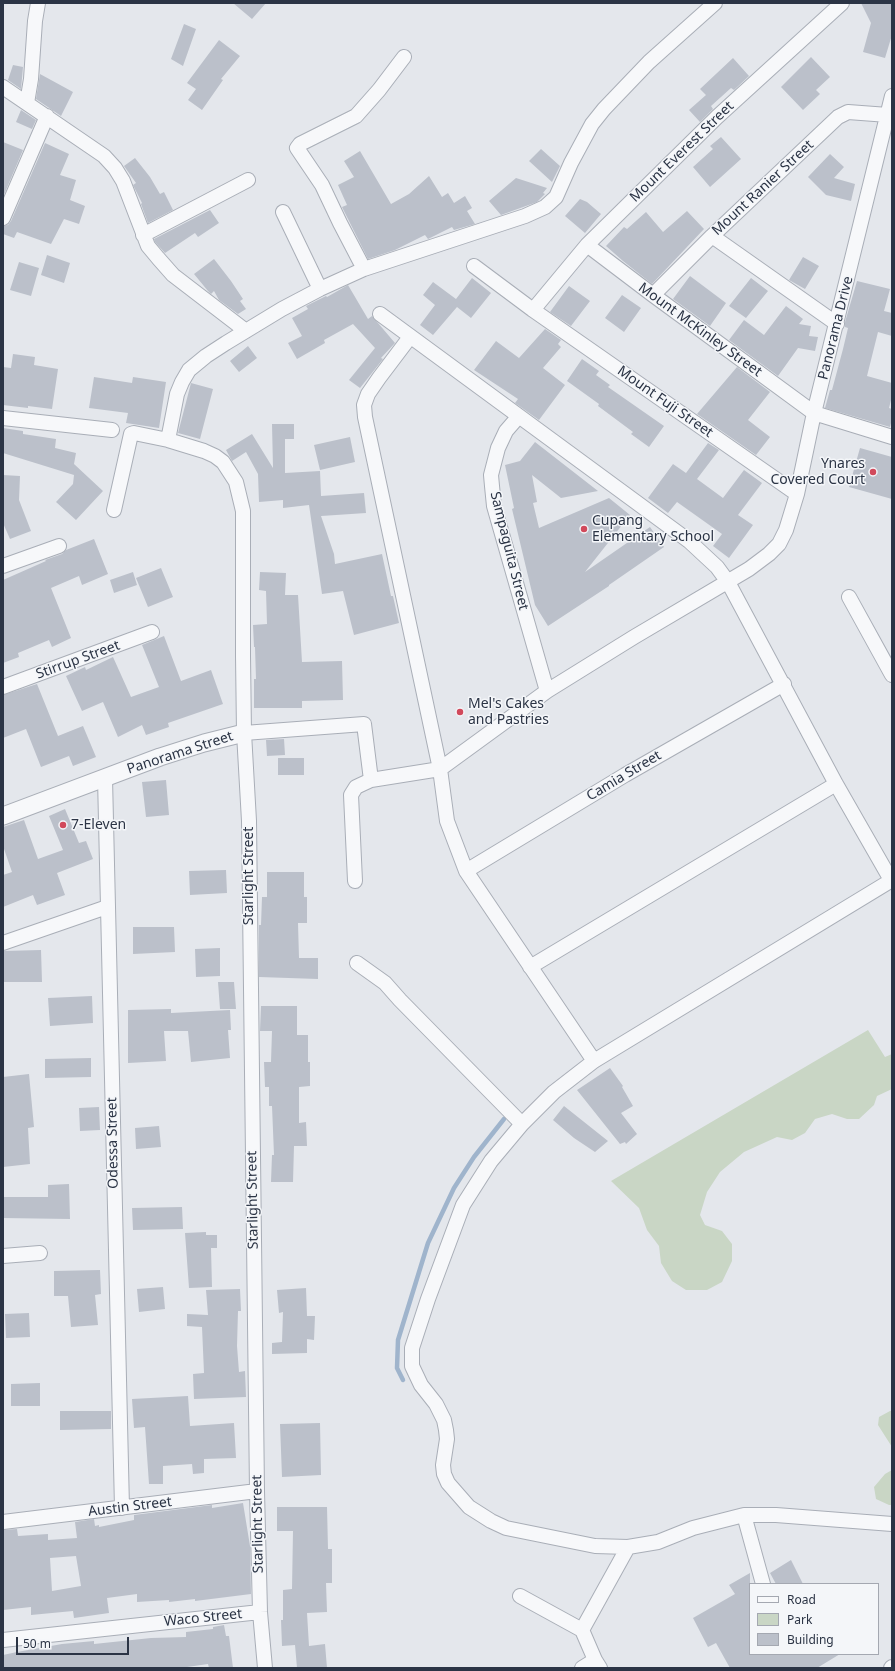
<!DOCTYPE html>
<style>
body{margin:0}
#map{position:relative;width:895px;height:1671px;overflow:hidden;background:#e4e7ec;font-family:"Noto Sans",sans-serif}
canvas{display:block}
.frame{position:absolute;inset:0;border:4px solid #2b3445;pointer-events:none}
.legend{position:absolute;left:749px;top:1583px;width:130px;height:72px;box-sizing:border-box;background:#f4f6f9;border:1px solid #a4a8b1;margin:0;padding:5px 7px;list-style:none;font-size:12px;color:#2b3445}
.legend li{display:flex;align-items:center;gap:8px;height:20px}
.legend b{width:20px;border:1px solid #a4a8b1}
.scale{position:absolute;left:16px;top:1637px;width:113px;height:18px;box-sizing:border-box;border:2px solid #2b3445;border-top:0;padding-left:5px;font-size:12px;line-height:14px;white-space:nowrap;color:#2b3445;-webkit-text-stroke:3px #f4f6f9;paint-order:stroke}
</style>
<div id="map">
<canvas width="895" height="1671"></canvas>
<div class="frame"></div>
<ul class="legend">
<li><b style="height:5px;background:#f7f8fa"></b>Road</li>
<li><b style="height:11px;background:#c9d6c5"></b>Park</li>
<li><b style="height:11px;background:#bbc0ca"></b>Building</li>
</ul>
<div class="scale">50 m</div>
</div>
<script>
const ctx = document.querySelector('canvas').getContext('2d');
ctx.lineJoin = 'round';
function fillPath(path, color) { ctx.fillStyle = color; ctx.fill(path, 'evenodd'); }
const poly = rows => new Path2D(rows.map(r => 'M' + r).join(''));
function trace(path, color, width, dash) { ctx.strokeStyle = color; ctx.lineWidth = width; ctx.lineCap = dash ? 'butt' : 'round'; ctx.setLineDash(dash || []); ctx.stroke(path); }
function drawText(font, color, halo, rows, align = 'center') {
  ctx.font = font + ' "Noto Sans",sans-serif'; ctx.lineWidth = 3; ctx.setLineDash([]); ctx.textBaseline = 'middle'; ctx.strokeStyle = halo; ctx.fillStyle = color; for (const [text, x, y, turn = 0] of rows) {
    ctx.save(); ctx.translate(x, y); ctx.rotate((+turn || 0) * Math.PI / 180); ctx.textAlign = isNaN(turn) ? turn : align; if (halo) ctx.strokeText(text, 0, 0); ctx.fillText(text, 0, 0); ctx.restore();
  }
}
fillPath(poly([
 [868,1030,885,1057,892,1054,892,1089,877,1096,874,1105,859,1119,847,1119,832,1114,815,1119,805,1133,792,1140,777,1137,744,1152,720,1172,707,1192,700,1215,705,1225,722,1231,732,1244,732,1261,722,1282,707,1290,686,1290,672,1281,661,1263,659,1246,647,1230,639,1208,611,1181],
 [890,1411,892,1411,892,1447,878,1425,879,1417],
 [892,1470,892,1505,889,1505,876,1499,874,1487,885,1474]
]), '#c9d6c5');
trace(poly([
 [403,1380,397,1368,398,1340,428,1243,454,1188,474,1157,504,1119]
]), '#9fb4cc', 4.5);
fillPath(poly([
 [233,3,266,3,252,19],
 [861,3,892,3,892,35,885,58,863,52,871,23],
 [184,24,196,29,183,66,171,59],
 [219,40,240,56,221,79,223,80,202,110,188,100,196,89,187,83],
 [811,57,830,77,816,90,820,94,803,110,781,87],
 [733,58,749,76,734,90,731,88,711,106,713,109,700,122,689,110,706,95,700,89],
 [13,65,23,67,21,89,8,80],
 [40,74,73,92,61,116,36,99],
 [21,110,36,120,32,129,16,122],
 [721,137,741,159,710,187,693,167,713,149,710,146],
 [3,142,23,150,3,197],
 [45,143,69,154,60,175,76,180,70,200,85,206,79,224,64,219,51,244,17,232,14,238,3,234,3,226,8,225,11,221],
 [541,149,560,166,552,182,529,161],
 [360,151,391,204,409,194,429,176,442,197,448,193,454,203,465,196,472,208,467,211,475,224,454,230,452,227,428,239,425,235,395,250,368,259,342,207,347,205,338,185,354,177,344,161],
 [830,154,844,167,834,178,855,184,851,201,826,195,808,177],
 [135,158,150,177,160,194,164,192,173,210,148,223,141,204,142,203,133,185,136,183,124,166],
 [516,178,547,188,543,193,545,194,537,202,501,215,489,201],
 [580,199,587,202,601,214,585,233,565,216],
 [210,210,219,223,198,237,195,233,165,253,155,242,154,239],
 [687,211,704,229,652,284,623,261,606,246,624,227,627,229,646,212,663,232],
 [47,255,70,263,64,283,41,275],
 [803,257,819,266,805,289,789,280],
 [214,259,231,281,243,299,240,301,246,309,238,314,219,300,214,291,211,294,208,291,194,274],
 [19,262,39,268,31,296,10,290],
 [690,276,726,303,710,326,673,299],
 [472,278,491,293,471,318,457,307,433,335,420,325,435,305,423,295,433,282,456,299],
 [751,278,768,291,746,318,729,306],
 [857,281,890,289,884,311,892,313,892,336,878,332,867,376,892,383,892,396,889,408,892,409,892,419,890,427,825,408,830,390,832,390,843,349,848,328,845,327,845,322],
 [348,285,368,319,372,316,395,343,381,358,383,359,360,388,349,380,375,348,353,324,324,340,325,343,297,359,288,343,302,336,292,318,308,309,306,306,326,296,327,297],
 [569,286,590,301,571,326,550,312],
 [622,295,641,308,624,332,605,318],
 [786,306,803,319,799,324,811,326,809,336,818,337,815,351,798,348,778,376,729,340,744,320,764,335],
 [545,329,561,340,558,344,561,347,543,368,565,385,539,420,515,403,518,399,474,370,496,341,519,358],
 [248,346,257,358,239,372,230,361],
 [13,354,35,357,34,365,58,369,52,409,28,406,28,408,3,405,3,367,11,368],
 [582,359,599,371,596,375,610,385,608,387,664,426,649,447,631,434,633,432,598,406,599,404,567,381],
 [737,367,770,392,748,420,770,437,756,455,697,414],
 [94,377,132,383,133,377,166,382,159,428,126,423,128,413,89,408],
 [191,383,213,389,200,439,178,433],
 [272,424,294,424,294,439,285,439,285,473,320,471,321,496,364,493,366,513,321,516,334,554,335,564,382,554,391,596,393,596,399,623,354,635,343,591,322,594,309,505,283,508,283,500,259,502,258,474,246,452,232,461,226,450,252,434,273,468],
 [3,428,23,431,23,434,56,439,55,448,76,453,74,464,103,491,76,520,56,502,73,484,74,475,3,453],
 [350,437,355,462,320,470,314,445],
 [535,442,598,491,561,498,532,475,537,502,533,503,539,528,609,498,630,515,585,572,650,527,664,547,609,585,609,586,548,626,535,605,512,509,514,508,505,465,520,461],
 [708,443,719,450,697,479,723,498,744,470,762,483,738,515,753,525,729,558,713,546,722,534,677,502,668,513,648,498,673,464,686,473],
 [860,448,892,457,892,499,849,487],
 [3,475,20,476,19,500,31,531,10,539,3,523],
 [94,539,108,574,82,585,79,576,51,588,71,638,52,647,49,640,18,653,19,657,3,663,3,580,46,561,45,560,62,554,66,550],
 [161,568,173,597,148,607,136,578],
 [133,572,137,585,114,593,110,580],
 [260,572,286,573,285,595,298,595,302,662,342,661,343,700,302,701,302,708,254,708,254,679,256,679,255,647,254,647,253,625,267,624,266,591,259,590],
 [164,636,181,681,211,670,223,704,168,723,169,727,146,735,142,725,118,737,103,702,82,711,66,676,85,667,86,670,113,657,131,697,159,687,142,645],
 [37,684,58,736,83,726,96,757,73,766,69,756,41,767,26,729,3,738,3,695],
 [284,739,285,755,267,756,266,740],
 [278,758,304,758,304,775,278,775],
 [166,780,169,815,146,817,142,782],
 [65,809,79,843,86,841,93,859,57,873,65,895,37,905,33,895,3,907,3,875,12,872,3,846,3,827,24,820,38,859,63,850,49,816],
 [226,870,227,893,190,895,189,871],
 [267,872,304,872,304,897,307,897,307,923,298,923,299,958,318,958,318,979,259,977,259,925,261,925,262,897,267,897],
 [133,927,174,927,175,952,133,954],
 [220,948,220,976,196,977,195,949],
 [41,950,42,982,3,982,3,951],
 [218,982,234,982,236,1009,220,1009],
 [92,996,93,1023,50,1026,48,998],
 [261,1006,297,1006,297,1035,308,1035,308,1062,310,1062,310,1086,299,1087,299,1123,306,1122,307,1146,294,1146,293,1182,271,1182,272,1155,274,1155,272,1106,269,1106,269,1087,265,1087,264,1062,271,1062,272,1031,260,1031],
 [171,1009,171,1013,230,1010,231,1030,228,1030,230,1058,191,1062,188,1031,164,1031,166,1061,128,1063,128,1010],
 [91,1058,91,1077,45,1078,45,1059],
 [610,1068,623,1086,622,1087,633,1106,621,1113,637,1134,626,1144,625,1142,620,1144,577,1090],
 [29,1074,34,1127,28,1128,30,1164,3,1167,3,1077],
 [564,1106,608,1141,595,1152,574,1138,553,1120],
 [99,1107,100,1130,80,1131,79,1108],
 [159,1126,161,1147,136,1149,135,1128],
 [69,1184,70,1219,3,1218,3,1197,48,1197,48,1185],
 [182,1207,183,1229,133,1230,132,1208],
 [206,1232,206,1235,217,1235,217,1248,211,1248,212,1287,189,1288,185,1233],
 [100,1270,101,1294,95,1295,98,1325,71,1327,68,1296,54,1296,54,1271],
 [163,1287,165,1309,139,1312,137,1289],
 [306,1288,307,1316,315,1316,314,1340,307,1339,307,1353,272,1354,272,1343,282,1342,283,1312,279,1313,277,1290],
 [240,1289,241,1311,238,1311,237,1346,239,1372,245,1371,246,1397,194,1399,193,1374,204,1373,202,1327,187,1326,187,1314,208,1315,206,1290],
 [29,1313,30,1337,6,1338,5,1314],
 [40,1383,40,1406,11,1406,11,1384],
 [188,1396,190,1426,234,1423,236,1458,204,1459,204,1473,193,1474,192,1464,163,1466,163,1484,149,1484,145,1427,134,1428,132,1399],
 [60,1411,111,1411,111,1429,60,1430],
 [320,1423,321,1475,282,1477,280,1424],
 [243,1503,250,1546,251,1594,195,1601,195,1599,169,1602,169,1600,137,1602,137,1594,107,1598,109,1613,74,1618,73,1611,31,1615,31,1607,3,1610,3,1530,17,1529,18,1536,48,1534,48,1540,77,1538,75,1522,94,1519,95,1526,99,1525,99,1527,134,1520,134,1515,212,1505,212,1508],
 [76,1556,81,1586,52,1591,50,1558],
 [277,1507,327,1507,328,1549,332,1549,332,1583,326,1583,327,1612,307,1613,309,1646,325,1644,327,1668,297,1668,295,1645,282,1646,281,1620,283,1620,283,1590,292,1589,293,1531,277,1531],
 [791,1560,803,1584,776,1584,770,1573],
 [750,1573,750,1654,840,1654,817,1668,730,1668,716,1643,708,1647,693,1618,735,1594,729,1585],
 [224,1625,226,1636,229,1636,233,1668,209,1668,208,1664,180,1668,3,1668,3,1655,17,1652,62,1644,94,1641,94,1644,151,1638,186,1637,186,1632,213,1629,213,1627]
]), '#bbc0ca');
const minor = poly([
 [3,87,104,156,115,168,123,181,148,246,158,258,173,275,246,331],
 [27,103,31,79,35,21,38,3],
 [283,212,320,289],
 [3,218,47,116],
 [143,235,248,180],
 [712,236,837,324],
 [587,245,653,295,814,413,892,437],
 [474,266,533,310,797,494],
 [364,269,340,223,322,185,297,148,300,144,356,116,379,90,404,57],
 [653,295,712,236,838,117,848,112,888,115],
 [533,310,587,245,717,117,842,3],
 [380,314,689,541,717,567,728,582,836,784,891,880],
 [410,337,379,378,368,394,364,405,365,417,440,769,447,821,466,871,594,1061],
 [519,416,506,431,498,448,491,475,492,486,494,506,547,691],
 [3,418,112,430],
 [168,440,177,394,182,382,189,370,206,356,226,343,282,309,320,289,364,269,525,216,545,207,556,197,571,163,592,124,604,109,649,62,715,3],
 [114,510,131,434,134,433,168,440,204,451,215,456,223,462,236,482,243,511,243,656,244,733,249,821,257,1491,260,1612,265,1668],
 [3,566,59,546],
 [849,597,892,675],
 [3,687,152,632],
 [244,733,364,724,371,780],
 [105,778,122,1508],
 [466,871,625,775,784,684],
 [892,880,594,1061,554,1092,522,1124,491,1161,463,1205,428,1299,412,1348,412,1366,421,1385,436,1404,444,1420,446,1430,447,1439,443,1465,444,1474,448,1483,469,1507,491,1521,506,1528,595,1546,628,1547,658,1542,693,1528,744,1515,776,1515,892,1524],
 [355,881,351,795,356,787,371,780,440,769,547,691,634,637,749,569,769,554,779,544,786,530,797,494,814,413,892,96],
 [3,943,107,907],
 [357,963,385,983,400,1000,522,1124],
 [530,967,836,784],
 [3,1256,40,1253],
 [744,1515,763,1584],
 [3,1522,257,1491],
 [520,1596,582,1630,595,1660,600,1668],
 [582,1630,628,1547],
 [3,1640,260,1612],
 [582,1668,595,1660],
 [891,1668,892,1667]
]);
const tertiary = poly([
 [3,816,160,757,204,743,244,733]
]);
trace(minor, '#a9aeb7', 16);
trace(tertiary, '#a9aeb7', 19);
trace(minor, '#f7f8fa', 14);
trace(tertiary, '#f7f8fa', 17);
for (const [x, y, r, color] of [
 [873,472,4,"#d1495b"],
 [584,529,4,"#d1495b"],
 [460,712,4,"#d1495b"],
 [63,825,4,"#d1495b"]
]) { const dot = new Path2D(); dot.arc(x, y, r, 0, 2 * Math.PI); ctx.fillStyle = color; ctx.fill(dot); trace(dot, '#f4f6f9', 1.5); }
drawText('14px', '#2b3445', '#f4f6f9', [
 ["Mount Everest Street",682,152,-44],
 ["Mount Ranier Street",763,188,-43],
 ["Panorama Drive",836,328,-76],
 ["Mount McKinley Street",700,330,36],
 ["Mount Fuji Street",665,402,35],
 ["Sampaguita Street",509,551,76],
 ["Stirrup Street",78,660,-20],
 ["Panorama Street",180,753,-18],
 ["Camia Street",624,776,-31],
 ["Starlight Street",249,876,-90],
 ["Odessa Street",113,1143,-91],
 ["Starlight Street",253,1200,-91],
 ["Austin Street",130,1507,-7],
 ["Starlight Street",258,1524,-91],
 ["Waco Street",203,1618,-6]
]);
drawText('14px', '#2b3445', '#f4f6f9', [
 ["Ynares",865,464,"right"],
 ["Covered Court",865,480,"right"],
 ["Cupang",592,521],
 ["Elementary School",592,537],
 ["Mel's Cakes",468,704],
 ["and Pastries",468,720],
 ["7-Eleven",71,825]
], 'left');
</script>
